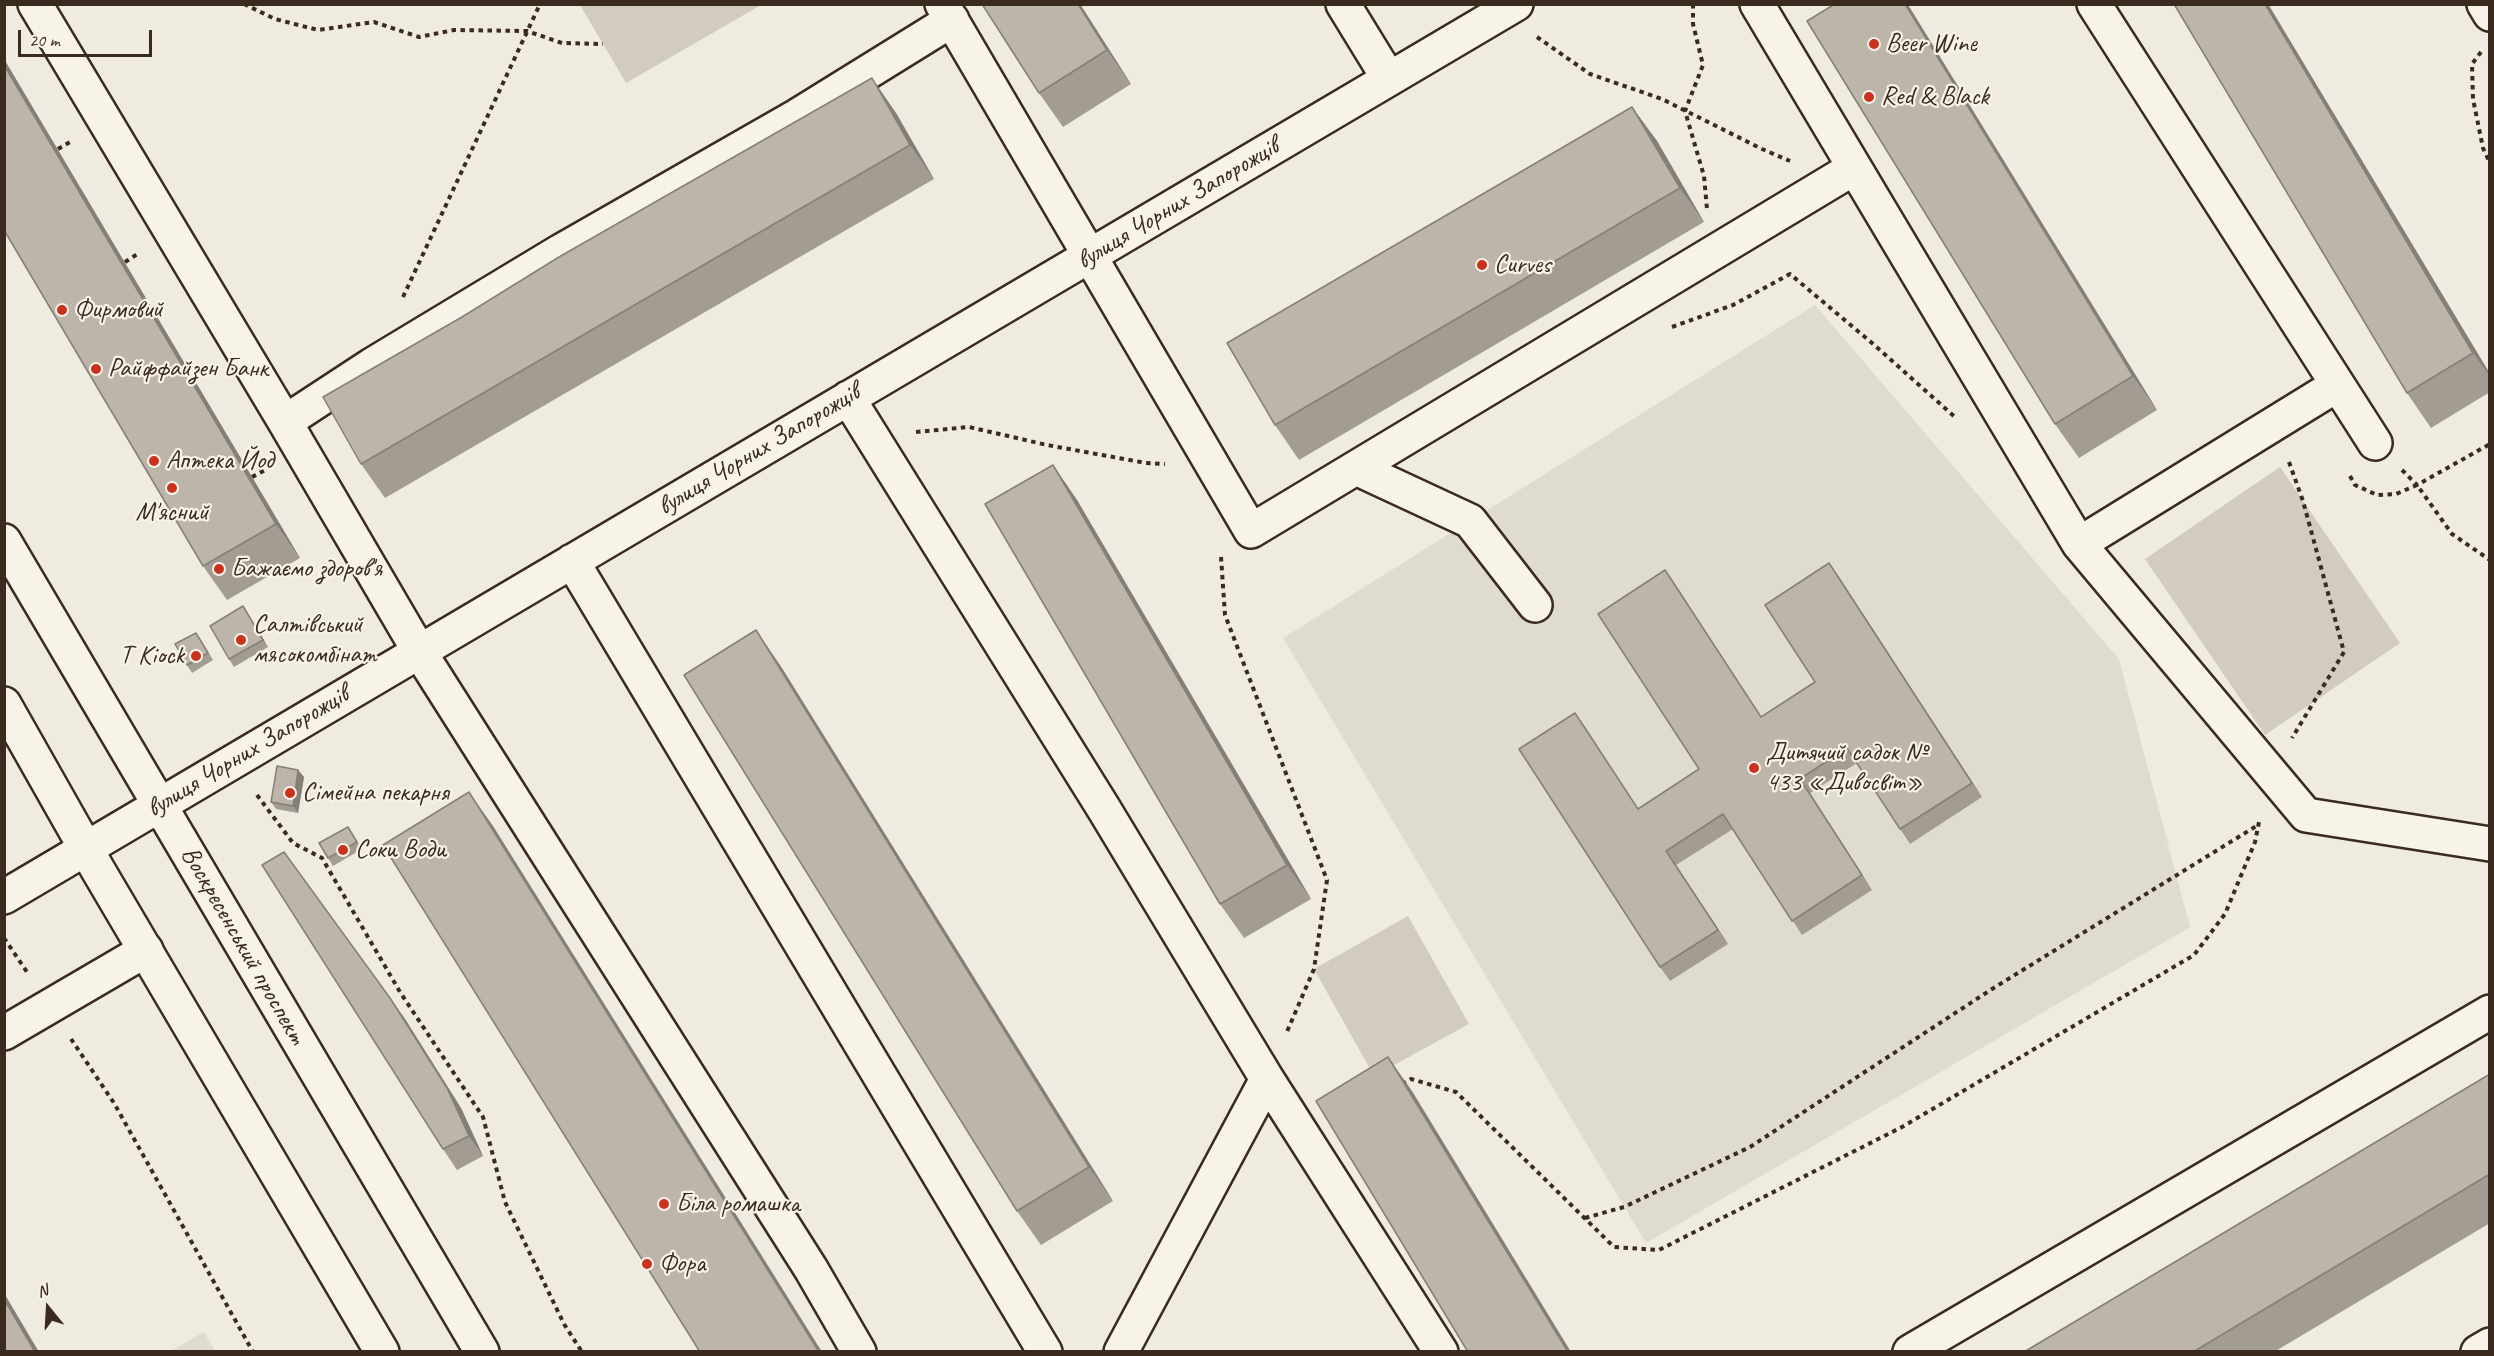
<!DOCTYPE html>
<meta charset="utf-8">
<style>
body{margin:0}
#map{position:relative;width:2494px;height:1356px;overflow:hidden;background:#efebe0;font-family:Caveat,sans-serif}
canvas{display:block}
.frame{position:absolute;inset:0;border:6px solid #3b2a1e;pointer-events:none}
.north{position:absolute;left:18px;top:1278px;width:60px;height:60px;-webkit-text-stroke:4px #f7f3e8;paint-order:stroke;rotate:342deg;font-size:16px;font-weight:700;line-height:24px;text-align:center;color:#3b2a1e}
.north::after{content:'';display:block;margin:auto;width:21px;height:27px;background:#3b2a1e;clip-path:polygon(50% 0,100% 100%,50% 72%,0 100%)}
.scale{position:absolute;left:18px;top:30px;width:134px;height:27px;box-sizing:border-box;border:3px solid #3b2a1e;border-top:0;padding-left:8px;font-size:18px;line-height:21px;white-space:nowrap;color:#3b2a1e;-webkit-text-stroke:4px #f7f3e8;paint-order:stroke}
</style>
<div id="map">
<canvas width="2494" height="1356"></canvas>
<div class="frame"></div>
<div class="north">N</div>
<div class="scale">20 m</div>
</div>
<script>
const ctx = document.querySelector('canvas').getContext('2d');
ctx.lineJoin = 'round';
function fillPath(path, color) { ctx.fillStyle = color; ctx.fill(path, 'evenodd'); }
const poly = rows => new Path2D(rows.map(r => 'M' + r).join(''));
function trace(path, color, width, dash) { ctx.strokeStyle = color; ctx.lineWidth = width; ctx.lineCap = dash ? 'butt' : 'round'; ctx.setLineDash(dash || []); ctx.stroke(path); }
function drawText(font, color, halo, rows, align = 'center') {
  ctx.font = font + ' Caveat,sans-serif'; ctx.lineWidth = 4.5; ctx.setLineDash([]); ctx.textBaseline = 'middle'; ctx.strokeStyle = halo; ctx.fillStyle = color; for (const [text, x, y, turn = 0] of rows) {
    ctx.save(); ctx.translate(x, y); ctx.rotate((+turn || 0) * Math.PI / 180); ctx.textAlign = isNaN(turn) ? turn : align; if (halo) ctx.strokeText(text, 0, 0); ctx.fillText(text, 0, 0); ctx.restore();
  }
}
fillPath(poly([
 [1815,305,2119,659,2190,927,1646,1243,1283,638],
 [204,1332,215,1351,171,1351]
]), '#e0dbd0');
fillPath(poly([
 [580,5,761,5,626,83],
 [2280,467,2400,643,2265,735,2145,559],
 [1408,916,1469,1024,1374,1076,1314,969]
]), '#d1cbc0');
const minor = poly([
 [35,4,285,422,419,651,811,1269,859,1352],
 [942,4,1251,531,1854,168],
 [1343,4,1389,79],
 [1757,4,2079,544,2306,815,2490,844],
 [2094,4,2375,443],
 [2484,4,2490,14],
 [848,398,1104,809,1267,1079,1441,1352],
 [285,422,372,365,561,251,797,116,952,20],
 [1356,468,1470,521,1535,605],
 [2079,544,2337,385],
 [572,561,1045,1352],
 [4,897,1516,4],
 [4,1033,146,950],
 [1121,1352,1267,1079],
 [1910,1352,2490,1012],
 [2478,1352,2490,1345]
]);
const major = poly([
 [4,541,482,1352],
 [4,704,98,870,382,1352]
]);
trace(minor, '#3b2a1e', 38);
trace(major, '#3b2a1e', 38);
trace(poly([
 [244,4,275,19,318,30,374,22,419,37,454,30,527,31,562,43,603,44],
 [1693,4,1693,24,1703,65,1685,111,1704,176,1707,209],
 [1537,37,1590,74,1662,99,1762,149,1790,161],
 [2481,52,2472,64,2473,99,2483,148,2490,163],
 [58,149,70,142],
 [125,262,139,253],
 [403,297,540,4],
 [1672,327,1733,305,1790,274,1872,343,1956,418],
 [194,380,210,371],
 [916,432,969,427,1047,445,1146,463,1165,464],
 [2289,462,2303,501,2344,652,2292,738],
 [2402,470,2417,485,2490,444],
 [2350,476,2355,485,2377,495,2396,494,2417,485,2452,534,2490,560],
 [252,477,267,469],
 [1221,557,1225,615,1327,880,1314,969,1286,1034],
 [257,795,293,843,322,858,400,992,483,1117,505,1202,564,1324,582,1352],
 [4,938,27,972],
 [71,1039,114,1103,253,1352],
 [1402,1084,1411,1079,1456,1092,1614,1247,1659,1250,1902,1127,2194,955,2225,914,2255,842,2259,822],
 [1585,1218,1624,1207,1750,1147,1992,989,2258,825]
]), '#3b2a1e', 4, [4.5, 4.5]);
trace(minor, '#f7f3e8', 33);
trace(major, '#f7f3e8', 33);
fillPath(poly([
 [1080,4,1131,84,1063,127,1039,93],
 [1835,4,1907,4,2157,410,2079,458,2055,424],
 [2174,4,2268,4,2490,374,2490,392,2431,428,2407,393],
 [4,59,300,558,227,600,203,566],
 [1632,107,1657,141,1704,222,1299,460,1275,425],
 [896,113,934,179,385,498,361,464],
 [1053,465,1077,500,1311,899,1244,938,1220,904],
 [1829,563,1982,797,1910,844,1857,763,1810,793,1872,890,1802,935,1733,829,1676,865,1728,944,1670,981,1660,967,1585,727,1638,809,1699,769,1665,570,1761,717,1815,682],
 [248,614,268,647,234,667,229,659],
 [201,640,213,660,192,673,187,665],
 [780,665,1113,1201,1041,1245,1017,1211],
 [298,770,304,777,298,813,276,809,271,802],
 [348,827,362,849,333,866,328,858],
 [390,998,405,1019,461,1108,483,1156,457,1170,443,1149],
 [2490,1074,2490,1223,2274,1352,2024,1352]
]), '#a39c92');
fillPath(poly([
 [1078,4,1080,4,1131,84,1107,50],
 [1905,4,1907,4,1910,8,2157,410,2133,376],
 [2265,4,2268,4,2490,374,2490,376,2473,353],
 [4,59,300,558,276,524,4,65],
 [872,78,896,113,934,179,910,145],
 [1632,107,1657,141,1704,222,1680,188],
 [1053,465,1077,500,1311,899,1287,865],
 [1829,563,1839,577,1982,797,1972,783],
 [1665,570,1675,584,1770,731,1761,717],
 [243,606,248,614,268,647,263,640],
 [756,630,780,665,1113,1201,1089,1167],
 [1575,713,1585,727,1647,823,1638,809],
 [298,770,304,777,298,813,293,806],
 [1800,779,1810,793,1872,890,1862,875],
 [469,792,493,826,822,1352,819,1352],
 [1666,851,1676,865,1728,944,1718,930],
 [390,998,405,1019,461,1108,483,1156,469,1136],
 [1388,1057,1412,1091,1571,1352,1568,1352],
 [4,1293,39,1352,35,1352,4,1299]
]), '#847f77');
const building = poly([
 [982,4,1078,4,1107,50,1039,93,982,4],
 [1835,4,1905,4,2133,376,2055,424,1807,21,1835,4],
 [2174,4,2265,4,2473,353,2407,393,2174,4],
 [4,65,276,524,203,566,4,230,4,65],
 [872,78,910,145,361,464,323,397,462,317,559,257,872,78],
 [1632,107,1680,188,1275,425,1227,343,1632,107],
 [1053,465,1287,865,1220,904,985,504,1053,465],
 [1829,563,1972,783,1900,829,1847,748,1800,779,1862,875,1792,921,1723,814,1666,851,1718,930,1660,967,1519,749,1575,713,1638,809,1699,769,1598,614,1665,570,1761,717,1815,682,1765,605,1829,563],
 [243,606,263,640,229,659,210,626,243,606],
 [756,630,1089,1167,1017,1211,684,675,756,630],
 [196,633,208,653,187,665,175,644,196,633],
 [277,766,298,770,293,806,271,802,277,766],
 [469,792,819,1352,700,1352,383,845,469,792],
 [348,827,357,842,328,858,319,843,348,827],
 [284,852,390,998,447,1088,469,1136,443,1149,262,865,284,852],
 [1388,1057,1568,1352,1468,1352,1316,1101,1388,1057],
 [2490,1074,2490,1174,2193,1352,2024,1352,2490,1074],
 [4,1299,35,1352,4,1352,4,1299]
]);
fillPath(building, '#bdb5aa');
trace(building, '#847f77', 1.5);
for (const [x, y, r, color] of [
 [1874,44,6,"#c8321e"],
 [1869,97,6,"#c8321e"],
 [1482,265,6,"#c8321e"],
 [62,310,6,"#c8321e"],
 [96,369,6,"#c8321e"],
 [154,461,6,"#c8321e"],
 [172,488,6,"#c8321e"],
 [219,569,6,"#c8321e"],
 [241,640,6,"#c8321e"],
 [196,656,6,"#c8321e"],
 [1754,768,6,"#c8321e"],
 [290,793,6,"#c8321e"],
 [343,850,6,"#c8321e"],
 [664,1204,6,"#c8321e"],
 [647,1264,6,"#c8321e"]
]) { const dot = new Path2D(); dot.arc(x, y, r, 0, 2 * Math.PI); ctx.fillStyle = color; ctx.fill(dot); trace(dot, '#f7f3e8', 2); }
drawText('26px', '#3b2a1e', '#f7f3e8', [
 ["Beer Wine",1886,44],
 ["Red & Black",1881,97],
 ["Curves",1494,265],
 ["Фирмовий",74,310],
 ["Райффайзен Банк",108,369],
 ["Аптека Йод",166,461],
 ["М'ясний",172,513,"center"],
 ["Бажаємо здоров'я",231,569],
 ["Салтівський",253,625],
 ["мясокомбінат",253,655],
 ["T Kiock",184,656,"right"],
 ["Дитячий садок №",1766,753],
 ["433 «Дивосвіт»",1766,783],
 ["Сімейна пекарня",302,793],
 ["Соки Води",355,850],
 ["Біла ромашка",676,1204],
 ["Фора",659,1264]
], 'left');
drawText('26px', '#3b2a1e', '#f7f3e8', [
 ["вулиця Чорних Запорожців",1178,204,-31],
 ["вулиця Чорних Запорожців",759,450,-31],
 ["вулиця Чорних Запорожців",248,752,-31],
 ["Воскресенський проспект",243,946,60]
]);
</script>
